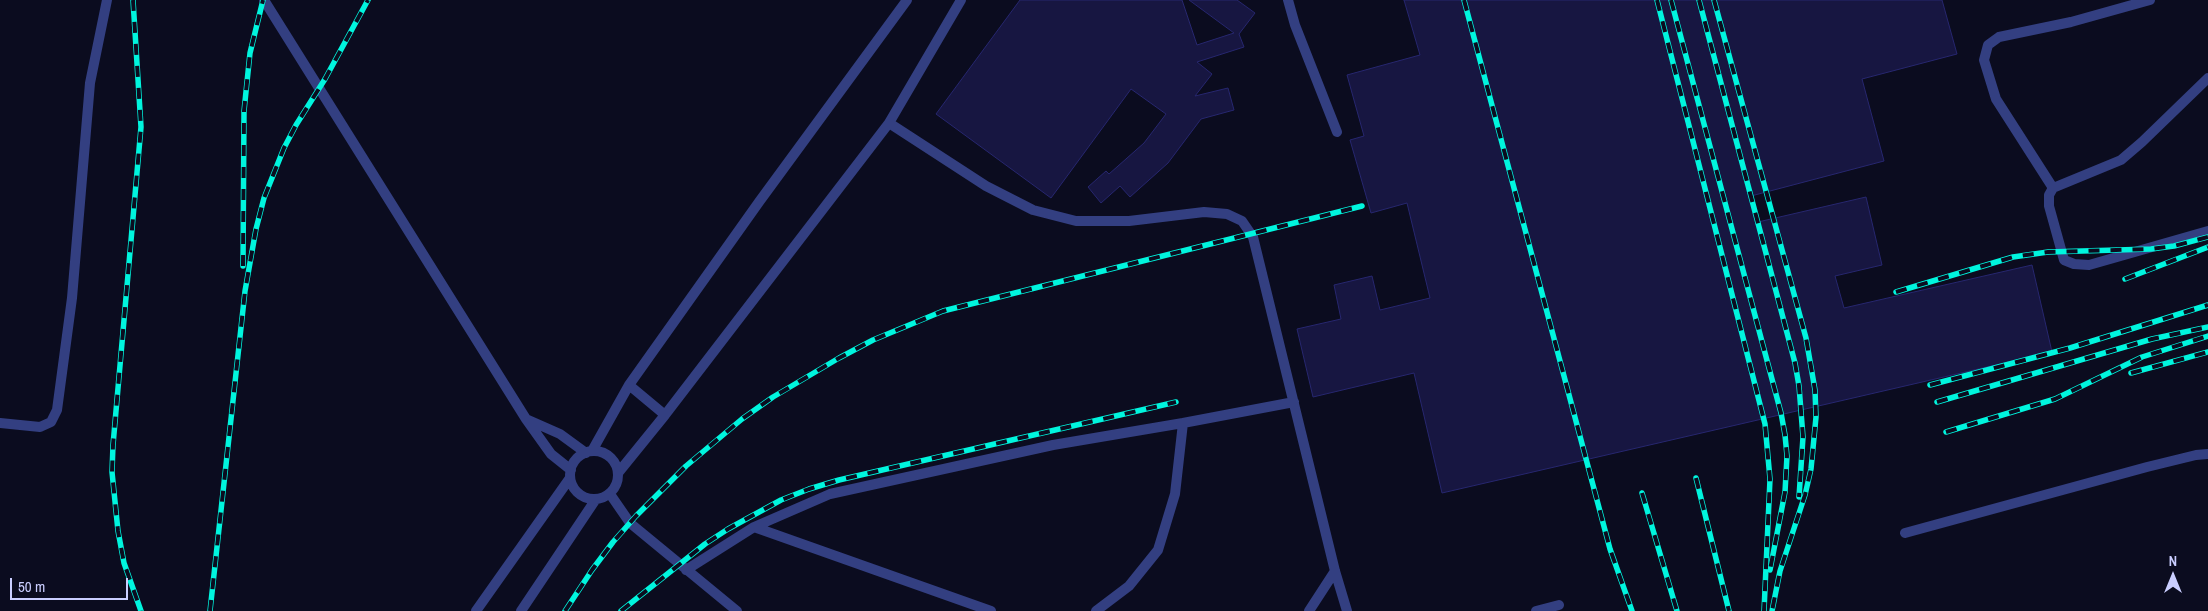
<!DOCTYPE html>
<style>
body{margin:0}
#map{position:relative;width:2208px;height:611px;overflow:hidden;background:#0b0c1f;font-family:"Archivo Narrow",sans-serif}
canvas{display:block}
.north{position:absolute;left:2148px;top:551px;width:50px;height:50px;-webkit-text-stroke:4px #0b0c1f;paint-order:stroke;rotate:0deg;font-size:14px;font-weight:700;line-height:20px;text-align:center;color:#caceff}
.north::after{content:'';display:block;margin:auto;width:18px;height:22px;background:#caceff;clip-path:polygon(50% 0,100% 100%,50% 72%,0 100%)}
.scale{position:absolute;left:10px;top:578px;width:118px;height:22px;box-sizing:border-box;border:2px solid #caceff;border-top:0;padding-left:6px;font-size:15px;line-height:18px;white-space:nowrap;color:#caceff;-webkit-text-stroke:4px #0b0c1f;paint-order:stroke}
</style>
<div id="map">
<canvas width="2208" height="611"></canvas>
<div class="north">N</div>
<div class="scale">50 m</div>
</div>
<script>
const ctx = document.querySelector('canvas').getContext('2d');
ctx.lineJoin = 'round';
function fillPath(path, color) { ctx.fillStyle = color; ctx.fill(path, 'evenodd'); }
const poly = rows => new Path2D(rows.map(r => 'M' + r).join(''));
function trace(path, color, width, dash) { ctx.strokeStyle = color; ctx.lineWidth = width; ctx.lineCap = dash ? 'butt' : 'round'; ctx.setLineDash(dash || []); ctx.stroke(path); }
const building = poly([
 [1020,0,1182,0,1197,45,1234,33,1189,0,1237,0,1255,13,1239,34,1244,47,1197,62,1212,74,1195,96,1228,88,1234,110,1201,119,1168,163,1130,197,1120,186,1101,203,1088,187,1106,171,1109,174,1144,143,1166,114,1131,89,1051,198,936,114,1020,0],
 [1404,0,1942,0,1957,54,1862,79,1884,161,1751,196,1758,222,1866,197,1882,265,1835,276,1844,308,2032,265,2052,352,1442,493,1414,373,1313,397,1297,329,1341,319,1334,285,1372,276,1380,310,1430,298,1407,203,1371,213,1350,140,1364,136,1347,75,1420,55,1404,0]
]);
fillPath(building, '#171641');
trace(building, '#27276f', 1);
trace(poly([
 [264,0,526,419,551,454,571,470],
 [1288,0,1295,25,1337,132],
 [2208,78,2142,142,2121,160,2053,188,2049,195,2049,206,2064,260,2074,264,2089,265,2208,231],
 [889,123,986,186,1033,210,1076,221,1129,221,1204,212,1227,214,1242,221,1253,237,1335,571,1347,611],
 [2053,188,1996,99,1984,60,1988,45,1999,37,2071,22,2150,0],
 [629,385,665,415],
 [526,419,560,434,586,453],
 [0,423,40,427,51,422,57,410,72,298,90,83,107,0],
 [592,451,629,385,759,202,907,0],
 '570 475a24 24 0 1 1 48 0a24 24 0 1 1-48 0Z',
 [618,473,665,415,889,123,961,0],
 [610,494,630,523,737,611],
 [754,527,991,611],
 [1905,533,2147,467,2196,455,2208,454],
 [686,570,754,527,830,494,1053,445,1183,423],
 [476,611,570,478],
 [521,611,596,499],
 [1096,611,1129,586,1158,550,1175,494,1183,423,1294,402],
 [1309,611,1335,571],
 [1536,611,1559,605]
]), '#333f81', 10);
const rail = poly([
 [133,0,141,127,113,445,112,472,118,531,124,563,141,611],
 [1464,0,1610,549,1632,611],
 [1657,0,1765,424,1770,479,1764,611],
 [1671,0,1781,413,1785,435,1787,456,1785,492,1770,570],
 [1699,0,1795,363,1799,386,1803,437,1799,497],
 [1714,0,1806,338,1815,390,1816,417,1811,469,1805,495,1780,571,1772,611],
 [243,266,244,111,250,53,263,0],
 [2125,279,2208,247],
 [1896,292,2013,257,2048,252,2151,249,2174,246,2208,237],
 [2131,373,2208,352],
 [1930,385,2070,348,2208,305],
 [1937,402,2152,339,2208,327],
 [1946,432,2055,399,2142,357,2208,336],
 [1696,478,1729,611],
 [1642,493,1677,611],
 [210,611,245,291,256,229,264,198,284,148,296,125,325,79,368,0],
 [565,611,592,570,613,542,636,516,686,466,742,419,773,397,839,358,873,340,943,311,1362,206],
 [621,611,705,544,728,529,781,500,809,489,839,480,1176,402]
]);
trace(rail, '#00f5de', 5.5);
trace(rail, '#0b0c1f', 4, [11]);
</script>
